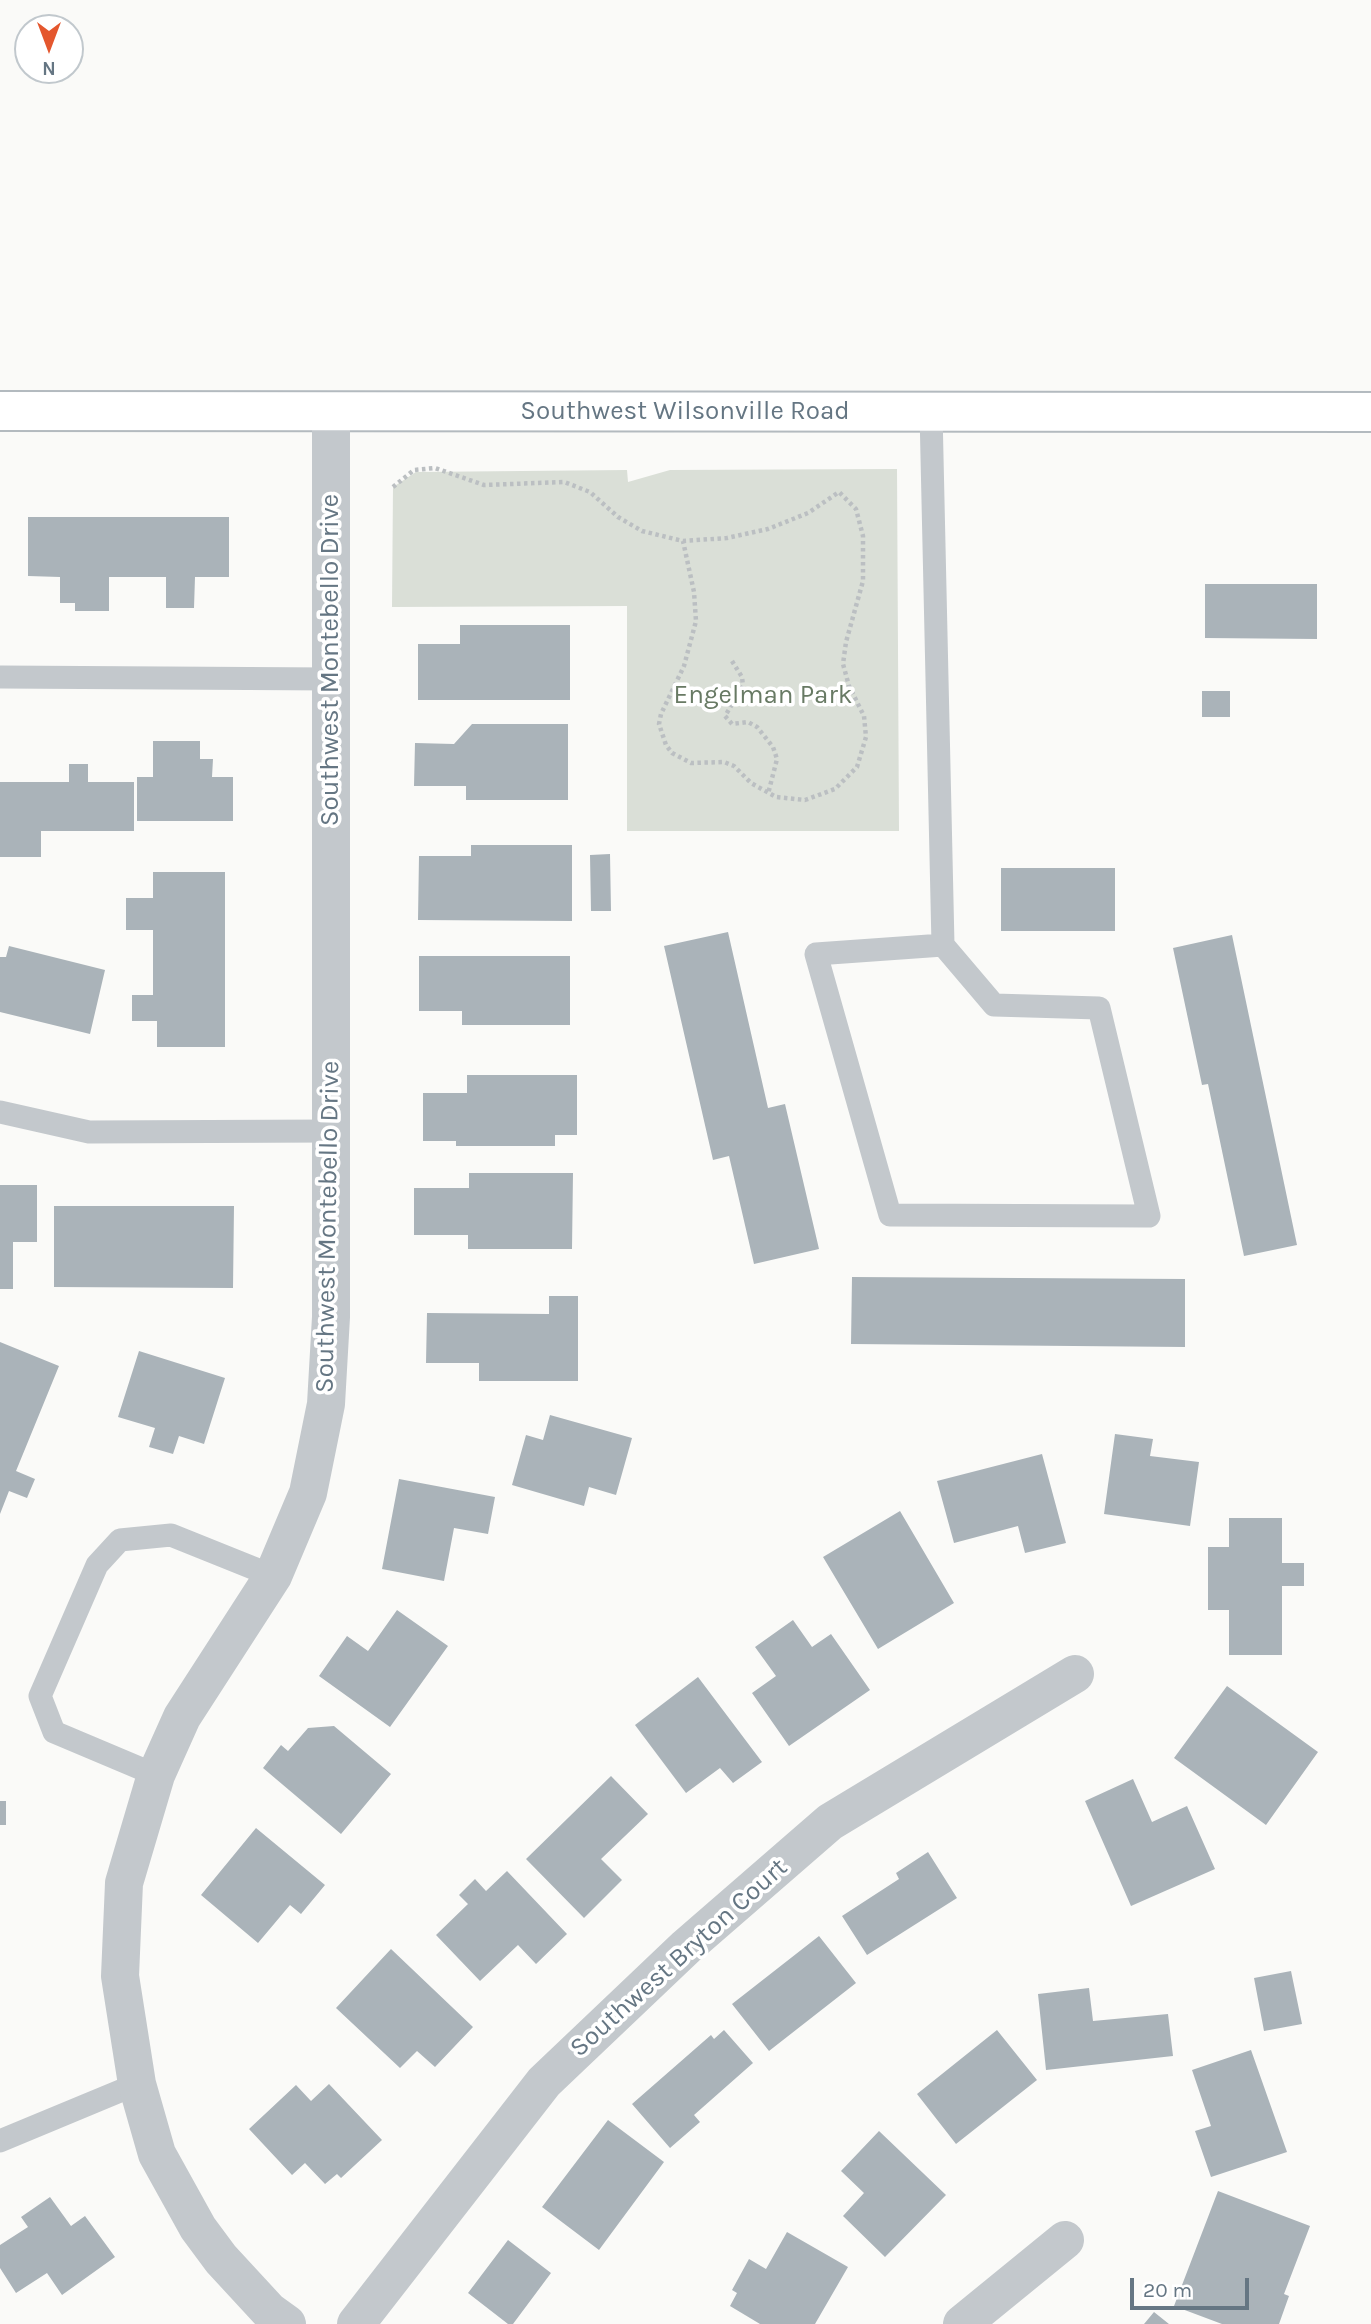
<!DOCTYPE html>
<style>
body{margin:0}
#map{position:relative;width:1371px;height:2324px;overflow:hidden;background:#fafaf8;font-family:Karla,sans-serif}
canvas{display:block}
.north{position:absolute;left:14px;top:14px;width:70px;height:70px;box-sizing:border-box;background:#fff;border:2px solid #c1c8cd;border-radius:50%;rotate:180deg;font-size:19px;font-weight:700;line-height:28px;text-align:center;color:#657683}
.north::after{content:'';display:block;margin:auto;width:24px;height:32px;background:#e4572e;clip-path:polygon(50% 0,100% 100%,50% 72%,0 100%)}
.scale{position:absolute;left:1130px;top:2278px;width:119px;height:32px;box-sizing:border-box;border:4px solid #657683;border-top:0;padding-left:9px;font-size:21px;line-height:24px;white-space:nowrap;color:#657683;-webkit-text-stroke:5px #fff;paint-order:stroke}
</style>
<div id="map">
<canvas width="1371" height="2324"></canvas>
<div class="north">N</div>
<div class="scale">20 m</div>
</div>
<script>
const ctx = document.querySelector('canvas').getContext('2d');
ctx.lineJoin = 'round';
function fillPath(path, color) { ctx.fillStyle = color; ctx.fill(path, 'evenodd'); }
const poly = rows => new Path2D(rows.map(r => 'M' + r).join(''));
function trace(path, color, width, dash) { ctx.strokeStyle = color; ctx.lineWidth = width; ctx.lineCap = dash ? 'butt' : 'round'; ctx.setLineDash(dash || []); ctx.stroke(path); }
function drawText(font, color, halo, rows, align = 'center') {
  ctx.font = font + ' Karla,sans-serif'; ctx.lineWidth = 7; ctx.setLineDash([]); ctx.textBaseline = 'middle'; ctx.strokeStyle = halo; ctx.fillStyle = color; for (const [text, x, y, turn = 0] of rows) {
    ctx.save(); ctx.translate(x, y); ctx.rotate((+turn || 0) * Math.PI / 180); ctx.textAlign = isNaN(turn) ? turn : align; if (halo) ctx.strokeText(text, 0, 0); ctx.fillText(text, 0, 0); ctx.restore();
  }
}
fillPath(poly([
 [897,469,899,831,627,831,627,606,392,607,393,487,416,472,627,470,628,482,670,470]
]), '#dadfd7');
fillPath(poly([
 [28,517,229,517,229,577,195,577,194,608,166,608,166,577,109,577,109,611,75,611,75,603,60,603,60,577,28,576],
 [1205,584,1317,584,1317,639,1205,638],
 [460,625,570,625,570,700,418,700,418,644,460,644],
 [1202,691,1230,691,1230,717,1202,717],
 [472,724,568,724,568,800,466,800,466,786,414,786,415,743,454,744],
 [153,741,200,741,200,759,213,759,212,777,233,777,233,821,137,821,137,777,153,777],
 [69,764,88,764,88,782,134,782,134,831,41,831,41,857,0,857,0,782,69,782],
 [471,845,572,845,572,921,418,920,419,856,471,856],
 [610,854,611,911,591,911,590,855],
 [1001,868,1115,868,1115,931,1001,931],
 [153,872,225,872,225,1047,157,1047,157,1021,132,1021,132,995,153,995,153,930,126,930,126,898,153,898],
 [728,932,768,1108,785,1104,819,1249,754,1264,729,1156,713,1160,664,946],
 [1232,935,1297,1245,1244,1256,1208,1084,1202,1085,1173,948],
 [9,946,105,970,90,1034,0,1012,0,957,6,957],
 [419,956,570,956,570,1025,462,1025,462,1011,419,1011],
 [467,1075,577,1075,577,1135,555,1135,555,1146,456,1146,456,1141,423,1141,423,1093,467,1093],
 [469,1173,573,1173,572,1249,468,1249,468,1235,414,1235,414,1188,469,1188],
 [0,1185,37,1185,37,1242,13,1242,13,1289,0,1289],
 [54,1206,234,1206,233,1288,54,1287],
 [852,1277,1185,1279,1185,1347,851,1344],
 [549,1296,578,1296,578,1381,479,1381,479,1363,426,1363,427,1313,549,1314],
 [0,1342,59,1366,16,1471,35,1479,27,1498,9,1491,0,1514],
 [139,1351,225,1378,204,1444,179,1436,173,1454,149,1447,155,1428,118,1417],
 [550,1415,632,1438,616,1495,589,1487,584,1506,512,1485,526,1435,543,1440],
 [1115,1434,1153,1439,1150,1456,1199,1462,1190,1526,1104,1514],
 [1042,1454,1066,1543,1025,1553,1018,1526,954,1543,937,1481],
 [399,1479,495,1497,488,1534,454,1528,444,1581,382,1569],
 [900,1511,954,1603,878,1649,823,1557],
 [1229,1518,1282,1518,1282,1563,1304,1563,1304,1586,1282,1586,1282,1655,1229,1655,1229,1610,1208,1610,1208,1547,1229,1547],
 [397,1610,448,1646,390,1727,319,1676,347,1636,368,1651],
 [793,1620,812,1647,831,1634,870,1690,789,1746,752,1693,776,1676,755,1647],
 [698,1677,762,1762,733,1783,720,1768,686,1793,635,1725],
 [1227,1686,1318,1752,1266,1825,1174,1758],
 [334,1726,391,1774,341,1834,263,1768,281,1745,288,1751,308,1728],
 [611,1776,648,1814,601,1859,622,1880,584,1918,526,1859],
 [1133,1779,1152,1822,1187,1806,1215,1869,1131,1906,1085,1801],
 [0,1801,6,1801,6,1825,0,1825],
 [256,1828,325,1885,301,1914,290,1905,258,1943,201,1895],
 [928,1852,957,1898,867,1955,842,1916,899,1879,896,1873],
 [507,1871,567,1934,536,1964,518,1945,480,1981,436,1935,468,1904,459,1895,475,1879,486,1891],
 [819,1936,856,1983,769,2051,732,2004],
 [391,1949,473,2027,435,2067,417,2051,400,2068,336,2008],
 [1291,1971,1302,2024,1264,2031,1254,1978],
 [1089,1988,1093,2021,1168,2014,1173,2056,1046,2070,1038,1994],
 [724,2030,753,2063,694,2115,700,2122,670,2148,632,2104,711,2035,714,2039],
 [997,2030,1037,2080,956,2144,917,2094],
 [1251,2050,1287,2152,1211,2177,1195,2131,1211,2126,1192,2070],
 [329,2084,382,2140,341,2178,337,2174,325,2184,305,2163,292,2175,249,2129,296,2085,311,2101],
 [608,2120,664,2162,599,2250,542,2207],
 [879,2131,946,2195,885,2257,843,2216,864,2193,841,2171],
 [1218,2191,1310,2226,1284,2294,1289,2296,1279,2324,1222,2324,1174,2306],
 [50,2197,71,2226,85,2216,115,2257,62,2295,47,2273,16,2293,0,2268,0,2245,28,2227,21,2217],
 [787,2232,848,2267,815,2324,760,2324,730,2306,737,2293,732,2290,749,2259,766,2269],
 [508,2240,551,2273,513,2324,508,2324,468,2293],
 [1154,2312,1169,2324,1144,2324]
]), '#aab3b9');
const secondary = poly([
 [0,411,1371,412]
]);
trace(secondary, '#b3babf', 42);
trace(poly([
 [393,487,414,470,435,468,484,485,564,482,590,492,618,517,642,531,683,541,727,538,768,529,808,513,839,492,856,509,863,536,863,581,846,642,843,664,849,686,864,716,866,737,857,767,835,789,805,800,776,797,751,783,734,766,724,762,691,763,672,753,666,745,659,724,661,714,684,666,696,621,694,592,683,541],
 [732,661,742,677,743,686,725,716,732,724,748,722,757,727,773,747,777,759,768,794]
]), '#bbbfc2', 4.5, [3.5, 3.5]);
trace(poly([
 [931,412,943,945,816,954,890,1215,1149,1216,1099,1008,994,1005,943,945],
 [0,677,331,679],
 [0,1112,89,1132,331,1131],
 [156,1775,54,1732,40,1696,97,1565,120,1540,171,1535,273,1576],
 [0,2141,137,2084]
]), '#c3c8cc', 23);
trace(poly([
 [287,2324,269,2311,221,2259,198,2228,157,2154,137,2084,120,1976,124,1883,156,1775,182,1717,273,1576,308,1493,326,1404,331,1317,331,412],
 [356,2324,544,2082,686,1947,830,1822,1075,1674],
 [962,2324,1065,2240]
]), '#c3c8cc', 38);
trace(secondary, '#fff', 38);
drawText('26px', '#657683', '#fff', [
 ["Southwest Wilsonville Road",685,412],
 ["Southwest Montebello Drive",331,660,-90],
 ["Southwest Montebello Drive",328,1227,-89],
 ["Southwest Bryton Court",679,1958,-42]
]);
drawText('26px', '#687a64', '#fff', [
 ["Engelman Park",763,696]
]);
</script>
